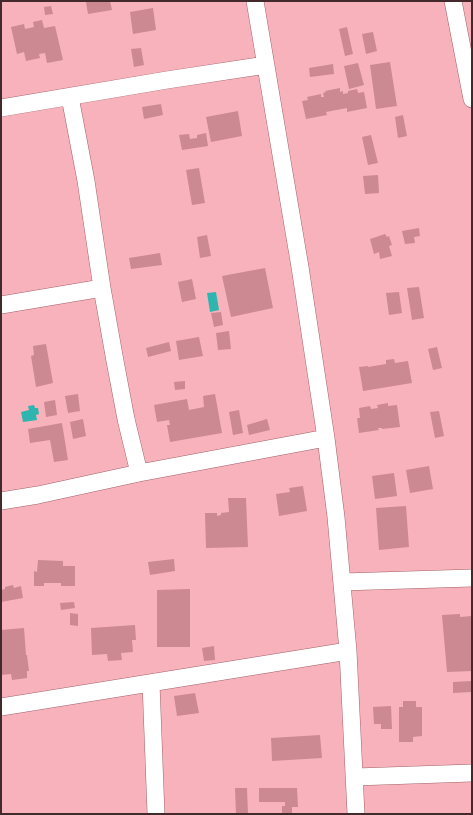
<!DOCTYPE html>
<style>
body{margin:0}
#map{position:relative;width:473px;height:815px;overflow:hidden;background:#f8b2bb;font-family:Montserrat,sans-serif}
canvas{display:block}
.frame{position:absolute;inset:0;border:2px solid #43282c;pointer-events:none}
</style>
<div id="map">
<canvas width="473" height="815"></canvas>
<div class="frame"></div>
</div>
<script>
const ctx = document.querySelector('canvas').getContext('2d');
ctx.lineJoin = 'round';
function fillPath(path, color) { ctx.fillStyle = color; ctx.fill(path, 'evenodd'); }
const poly = rows => new Path2D(rows.map(r => 'M' + r).join(''));
function trace(path, color, width, dash) { ctx.strokeStyle = color; ctx.lineWidth = width; ctx.lineCap = dash ? 'butt' : 'round'; ctx.setLineDash(dash || []); ctx.stroke(path); }
fillPath(poly([
 [216,292,219,310,210,312,207,293],
 [34,405,35,408,38,408,39,414,36,415,37,420,23,422,21,412,29,410,28,406]
]), '#2fb5af');
fillPath(poly([
 [92,1,110,1,112,10,88,14,86,2],
 [51,6,53,14,45,15,44,7],
 [153,8,156,30,133,34,130,12],
 [42,20,44,28,55,26,63,60,47,63,45,53,39,54,40,58,26,61,24,52,17,54,11,27,24,24,25,29,34,27,33,22],
 [347,27,353,54,345,56,339,29],
 [373,32,377,51,366,54,362,34],
 [141,48,144,65,134,67,131,49],
 [390,62,397,106,376,109,370,65],
 [358,63,364,85,349,89,344,66],
 [333,64,334,74,310,77,309,68],
 [340,88,340,92,343,91,343,94,348,93,348,91,357,89,358,93,364,92,367,108,347,112,347,108,326,112,327,115,306,119,302,101,308,100,307,97,321,94,321,97,324,97,323,93,326,92,325,91],
 [161,104,163,115,144,119,142,107],
 [238,111,242,136,211,142,206,117],
 [403,115,407,136,398,138,395,117],
 [206,133,208,146,182,150,179,135,189,134,190,139,197,138,197,135],
 [371,135,378,163,368,165,362,137],
 [199,168,205,203,192,205,186,170],
 [378,175,379,193,365,194,363,176],
 [419,228,420,236,414,237,415,243,405,244,402,231],
 [385,234,387,237,389,236,392,245,389,246,392,256,380,259,379,252,374,254,370,239],
 [207,235,211,256,200,258,197,237],
 [160,253,162,265,131,269,129,258],
 [265,268,273,308,231,317,222,276],
 [192,279,196,299,182,302,178,282],
 [419,287,424,318,412,320,407,288],
 [399,292,402,313,389,315,386,293],
 [221,312,223,325,214,327,211,313],
 [229,331,231,349,218,350,216,333],
 [199,337,203,356,179,360,176,341],
 [169,342,171,351,148,357,146,348],
 [46,344,53,383,36,387,31,356,34,355,33,346],
 [437,347,442,368,433,370,428,349],
 [394,359,395,363,408,361,412,383,363,391,359,367,368,366,368,367,386,364,386,360],
 [185,381,185,389,175,390,174,382],
 [78,394,80,411,68,413,65,396],
 [215,394,222,433,170,442,167,425,170,425,169,420,157,422,154,405,187,399,189,410,204,407,203,396],
 [55,400,57,415,46,417,44,402],
 [388,403,388,406,397,405,400,427,382,429,382,428,378,428,379,430,359,433,357,418,360,418,359,408,370,406,371,409,378,408,377,405],
 [239,410,243,433,233,435,229,412],
 [439,411,444,436,435,438,430,412],
 [83,419,86,436,73,439,70,422],
 [267,419,270,430,249,435,247,425],
 [62,423,68,460,54,462,50,440,30,443,28,429],
 [429,466,433,489,410,493,406,470],
 [394,473,397,496,375,499,372,476],
 [303,486,307,511,279,516,276,494,290,492,289,488],
 [228,498,246,498,248,547,206,548,205,513,217,513,217,516,221,515,221,513,229,512],
 [406,506,409,547,379,550,376,508],
 [174,559,175,571,150,575,148,562],
 [38,560,63,561,63,566,75,566,75,586,61,586,61,583,44,583,44,586,34,586,34,571,37,572],
 [13,585,14,588,21,586,23,598,1,602,1,590,5,589,5,587],
 [190,589,190,647,157,647,157,590],
 [74,602,75,608,61,610,60,603],
 [70,613,78,614,78,626,70,625],
 [460,614,460,617,472,616,472,671,447,672,442,615],
 [135,625,136,640,132,640,133,652,121,653,122,660,108,661,107,654,92,655,91,628],
 [24,628,26,655,27,655,29,671,27,671,27,678,12,680,11,674,1,675,1,630],
 [214,646,215,660,204,661,202,648],
 [472,681,472,692,453,693,453,682],
 [195,693,199,713,177,716,174,696],
 [403,701,416,701,416,707,422,707,422,736,413,737,413,742,399,742,399,707,403,707],
 [391,706,392,729,381,729,381,724,374,724,373,707],
 [320,735,322,758,272,761,271,738],
 [235,788,247,788,248,814,236,814],
 [259,788,297,788,298,807,292,807,292,814,282,814,282,806,285,806,285,802,259,802]
]), '#cc8992');
const street = poly([
 [255,1,300,267,326,438,336,517,348,651,356,814],
 [453,1,472,99],
 [70,97,86,181,102,288,115,361,126,419,139,473],
 [1,108,167,80,266,65],
 [1,305,102,288],
 [1,501,38,495,139,473,326,438],
 [342,582,472,578],
 [151,683,156,814],
 [1,707,348,651],
 [355,777,472,773]
]);
trace(street, '#a0616a', 18);
trace(street, '#fff', 17);
</script>
